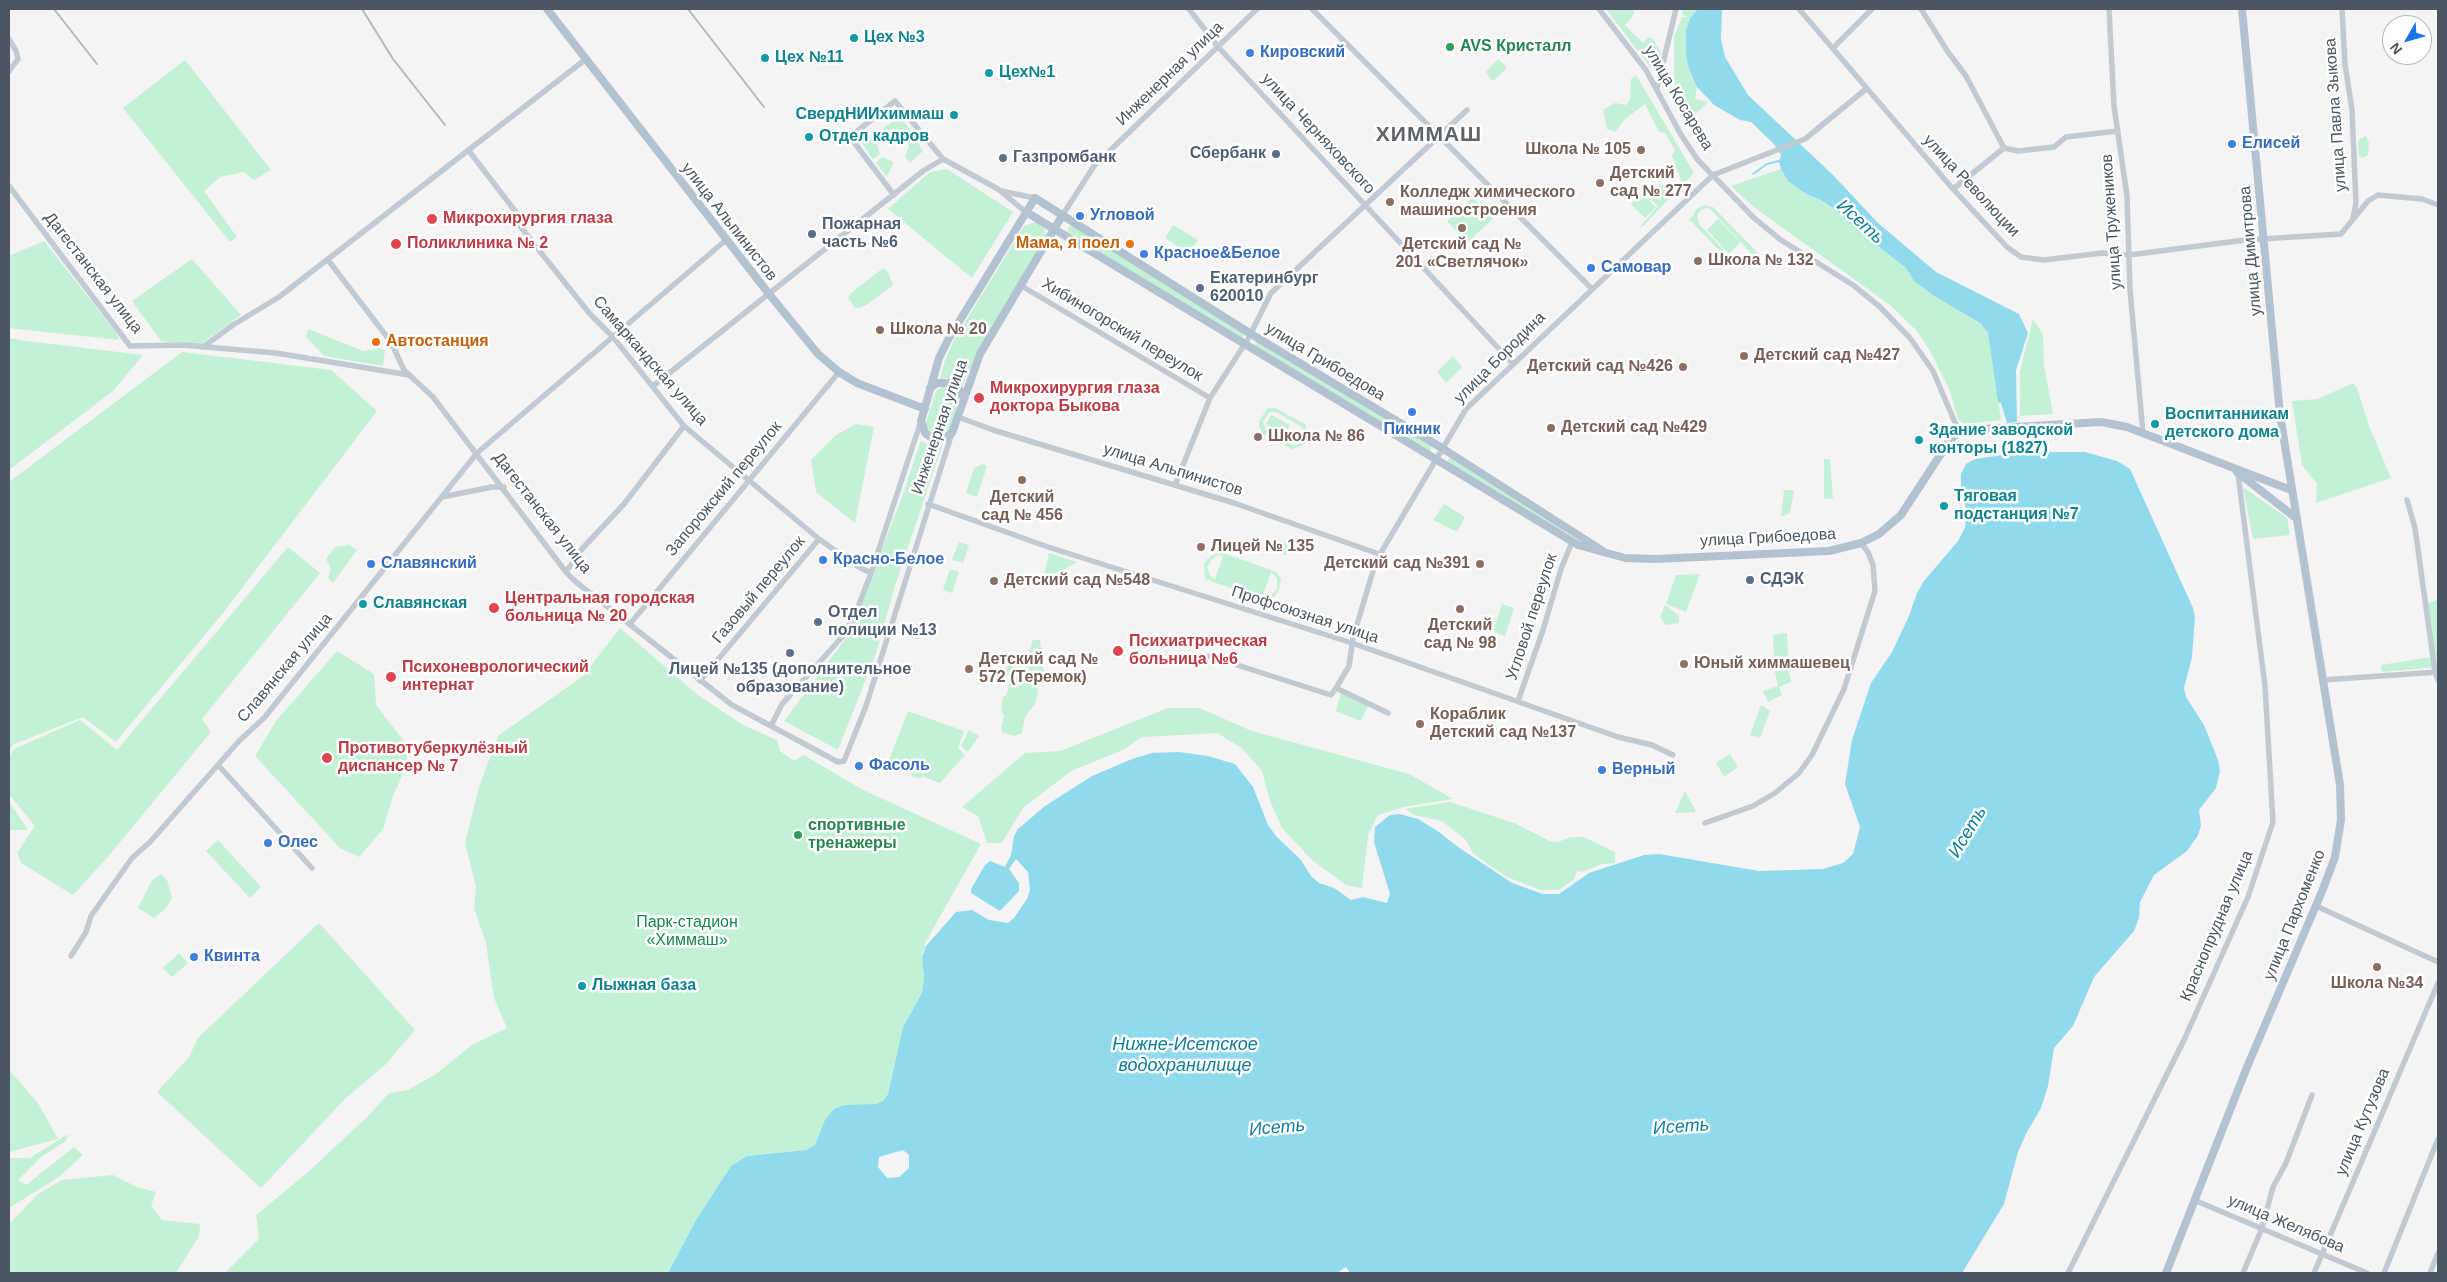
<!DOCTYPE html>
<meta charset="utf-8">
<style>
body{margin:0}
#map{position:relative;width:2447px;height:1282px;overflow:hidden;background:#f5f3f3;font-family:Helvetica,sans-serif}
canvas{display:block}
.frame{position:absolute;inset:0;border:10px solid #4a5661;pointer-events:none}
.north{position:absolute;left:2382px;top:15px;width:50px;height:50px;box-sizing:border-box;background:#fff;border:1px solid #b7bbc0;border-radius:50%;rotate:232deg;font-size:14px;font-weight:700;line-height:20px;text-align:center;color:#4a5661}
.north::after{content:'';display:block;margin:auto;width:18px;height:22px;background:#1a73e8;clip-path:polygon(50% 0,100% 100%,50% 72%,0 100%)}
</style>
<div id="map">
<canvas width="2447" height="1282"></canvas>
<div class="frame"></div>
<div class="north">N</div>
</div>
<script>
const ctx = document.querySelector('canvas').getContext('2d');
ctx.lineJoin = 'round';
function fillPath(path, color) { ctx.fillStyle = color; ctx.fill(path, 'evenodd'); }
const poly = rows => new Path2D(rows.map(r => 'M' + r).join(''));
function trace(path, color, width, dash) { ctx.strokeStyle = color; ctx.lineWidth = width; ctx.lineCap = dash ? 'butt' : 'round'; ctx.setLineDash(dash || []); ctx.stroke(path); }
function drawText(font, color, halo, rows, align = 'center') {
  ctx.font = font + ' Helvetica,sans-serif'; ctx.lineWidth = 5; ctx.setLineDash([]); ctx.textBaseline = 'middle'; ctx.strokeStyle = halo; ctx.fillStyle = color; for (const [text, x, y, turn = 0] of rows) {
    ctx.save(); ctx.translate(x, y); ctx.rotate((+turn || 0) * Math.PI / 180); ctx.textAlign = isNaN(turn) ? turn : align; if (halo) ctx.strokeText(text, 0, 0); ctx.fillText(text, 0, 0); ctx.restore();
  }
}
fillPath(poly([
 [1606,9,1634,9,1633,16,1625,25,1643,43,1649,37,1653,39,1662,54,1657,66,1651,68],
 [1682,9,1698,9,1690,18,1686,30,1686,56,1689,69,1697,87,1695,99,1708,102,1699,111,1689,117,1674,81,1674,37,1682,17,1688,17,1683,15],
 [1498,59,1506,66,1506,69,1493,81,1491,80,1486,72],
 [185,60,271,170,254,180,244,172,220,177,204,191,237,237,230,242,123,108],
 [1636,75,1694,173,1643,226,1639,228,1658,206,1643,193,1645,187,1674,184,1681,180,1672,155,1675,150,1665,133,1659,132,1645,104,1625,119,1615,132,1607,129,1603,110,1615,103,1626,105,1630,99,1631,79],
 [899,117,911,130,905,134,894,129,885,133,882,129],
 [879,131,882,134,877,145,880,154,873,159,863,145],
 [913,135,923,151,910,163,905,157,909,146,907,138],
 [2366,136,2369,143,2368,155,2362,158,2359,156,2358,140],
 [882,157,894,162,887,177,876,163],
 [947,169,1013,212,972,278,888,209,930,172],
 [1781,169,1789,181,1806,194,1821,200,1836,210,1856,229,1906,268,1914,281,1984,327,1988,333,1992,357,2001,420,1964,424,1958,419,1950,391,1929,349,1916,330,1890,305,1755,208,1731,186],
 [1641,193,1656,207,1645,218,1631,204],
 [1473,197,1493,219,1467,243,1447,221],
 [1704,205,1713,207,1760,255,1757,259,1754,257,1749,266,1743,268,1734,266,1689,219,1693,216,1696,209],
 [1707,208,1712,211,1749,251,1750,256,1747,263,1740,264,1735,262,1699,224,1697,215,1701,210],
 [1718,219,1740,242,1729,254,1707,230],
 [1036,222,1044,228,1046,237,978,351,962,387,946,378,940,379,945,360,953,342,1024,226],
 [1071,224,1246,333,1241,340,1067,231],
 [1173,225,1198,240,1190,254,1165,238],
 [44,241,115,331,119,340,9,328,9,256],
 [192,259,241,315,200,345,161,341,132,301],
 [883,268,888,272,893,285,868,304,860,308,855,308,848,298,851,293],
 [2033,319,2043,334,2044,365,2053,414,2020,416,2020,371],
 [308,329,363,351,379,348,385,350,383,366,324,356,306,337],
 [9,338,27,341,143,355,113,391,9,470],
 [1257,340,1433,445,1429,453,1253,347],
 [182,352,331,370,377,411,223,613,116,742,83,717,14,744,9,750,9,482],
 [1453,356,1462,367,1446,383,1437,372],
 [2353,383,2357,388,2369,426,2391,478,2316,503,2317,484,2302,465,2292,401,2318,399],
 [946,385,955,388,960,394,959,398,949,433,945,437,934,436,925,426,936,391],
 [1268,408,1275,408,1305,424,1309,436,1304,445,1292,449,1263,434,1259,427,1259,421],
 [1270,412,1276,412,1302,427,1305,435,1301,442,1297,445,1293,445,1266,430,1263,421],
 [1271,415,1290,425,1284,435,1266,424],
 [856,424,874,427,855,523,816,492,811,460,836,435],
 [921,440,929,446,942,446,895,586,876,653,838,750,784,721,849,634,902,497],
 [1450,456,1565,529,1563,533,1446,464],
 [1824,459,1830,459,1833,498,1824,499],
 [982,464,987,466,977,497,966,493,974,468],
 [2243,487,2287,518,2290,535,2253,539],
 [1784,490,1794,490,1790,513,1781,517],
 [1444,504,1465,517,1457,532,1433,520],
 [1272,538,1290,544,1286,555,1268,549],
 [959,542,969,545,963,563,952,560],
 [349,545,357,550,333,583,328,578,331,569,326,559,335,547],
 [288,547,320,573,202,719,211,732,106,859,73,895,21,863,17,853,35,826,9,794,9,757,14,749,80,720,117,750],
 [1221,552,1276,572,1281,578,1279,590,1274,597,1259,598,1205,579,1204,563,1211,556],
 [1219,555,1223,557,1215,579,1211,577,1207,567,1212,559],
 [1271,572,1277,578,1277,589,1273,593,1263,595],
 [1049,553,1077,562,1048,578,1044,576],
 [950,569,959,572,952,593,943,590],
 [1700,574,1686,612,1666,604,1676,575],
 [2438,599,2438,667,2382,672,2381,665,2430,657,2428,604],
 [1502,604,1514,608,1505,636,1493,631],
 [1665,605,1679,616,1679,623,1666,625,1660,617],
 [620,628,698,695,743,725,777,740,780,751,794,761,804,755,861,789,981,844,924,945,926,946,922,954,924,978,922,993,903,1027,888,1094,883,1101,819,1136,815,1145,806,1150,747,1156,731,1166,696,1220,668,1273,225,1273,259,1239,256,1215,307,1173,369,1115,389,1093,408,1090,436,1074,472,1045,507,1028,494,998,486,943,474,908,476,887,465,843,479,787,498,736,583,676],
 [1787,633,1788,656,1774,659,1773,635],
 [1033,640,1040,640,1044,676,1039,677,1036,682,1038,692,1035,704,1025,717,1022,733,1014,736,1003,733,1001,729,1004,716,1001,711,1003,697,1007,694,1010,677,1005,673,1009,662,1013,657,1018,660,1021,679,1031,676,1026,661],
 [337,651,374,674,376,705,403,740,408,762,393,796,383,829,359,857,340,848,255,756,276,721],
 [1788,668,1791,682,1779,687,1782,695,1768,702,1763,691,1778,686,1775,672],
 [1341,693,1368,706,1361,721,1336,711],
 [1761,705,1770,711,1760,738,1750,735],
 [1168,708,1199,708,1252,731,1409,774,1453,799,1403,807,1378,815,1368,835,1362,888,1346,885,1312,860,1282,828,1270,801,1262,771,1242,748,1217,733,1142,737,1123,750,1071,771,1023,808,1002,843,987,843,978,816,962,807,1025,753,1060,751],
 [908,711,964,731,958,748,965,755,940,783,922,776,920,779,911,776,912,772,888,763],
 [969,730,979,736,968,752,961,746],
 [1730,754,1738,767,1724,777,1716,763],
 [1685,791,1696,812,1675,813],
 [9,802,28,830,9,830],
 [1450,802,1514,823,1550,841,1558,842,1571,837,1584,837,1615,852,1615,863,1602,864,1582,872,1577,871,1574,879,1559,890,1541,890,1507,877,1489,865,1473,853,1466,840,1442,821,1414,815,1405,809],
 [218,840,261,887,250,898,206,851],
 [161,874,167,880,172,898,166,908,154,918,138,908,152,880],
 [319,923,415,1030,386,1064,345,1099,261,1188,157,1092,189,1057,198,1038],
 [179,953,188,963,172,977,163,968],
 [9,1070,38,1103,58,1139,9,1152],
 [68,1134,66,1141,41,1157,18,1180,26,1185,74,1147,83,1155,59,1177,9,1208,9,1158,30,1158],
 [113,1175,137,1187,156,1192,151,1206,162,1220,200,1224,199,1236,176,1273,9,1273,9,1224,38,1194,62,1180]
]), '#c3f1d5');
fillPath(poly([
 [1698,9,1722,9,1721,39,1725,57,1748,95,1833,175,1878,223,1936,272,2019,314,2028,333,2016,370,2017,422,2007,423,2001,403,1998,402,1988,333,1981,324,1933,295,1914,281,1906,268,1856,229,1836,210,1821,200,1806,194,1788,181,1781,169,1779,162,1781,155,1774,144,1751,122,1740,120,1714,105,1697,87,1689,69,1686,56,1686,30,1690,18],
 [2025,452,2085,452,2117,461,2130,469,2193,608,2195,617,2192,657,2184,688,2186,697,2204,725,2218,760,2220,771,2216,788,2199,810,2201,826,2198,835,2187,851,2154,875,2140,902,2139,918,2134,931,2094,977,2073,1026,2054,1048,2048,1086,2041,1108,2026,1134,2018,1152,2004,1204,1962,1273,1350,1273,1346,1267,1337,1273,668,1273,696,1220,731,1166,747,1156,806,1150,815,1145,825,1120,834,1109,845,1105,876,1104,883,1101,888,1094,903,1027,922,993,924,978,922,957,926,946,956,912,972,910,989,920,1008,923,1014,918,1027,899,1030,890,1028,872,1016,859,1009,869,1019,883,1019,891,1000,911,971,893,971,889,985,865,990,861,1005,867,1011,855,1014,836,1018,829,1045,806,1092,776,1132,759,1152,753,1179,752,1208,756,1235,764,1253,787,1268,825,1276,836,1301,860,1311,876,1319,883,1334,888,1351,900,1363,897,1387,903,1390,894,1374,842,1375,827,1390,815,1400,814,1418,819,1439,832,1458,847,1512,883,1543,894,1559,894,1589,873,1644,855,1659,854,1759,871,1823,869,1843,863,1853,854,1860,827,1845,784,1852,740,1871,683,1892,652,1909,616,1917,593,1924,581,1958,541,1965,528,1967,514,1961,485,1961,474,1966,464,1975,459],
 [903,1150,909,1155,909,1168,899,1177,887,1178,878,1167,879,1157]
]), '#90daee');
trace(poly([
 [1753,174,1767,164,1779,161]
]), '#90daee', 2);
trace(poly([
 [1189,9,1219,48,1513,364],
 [1312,9,1592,289],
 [1599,9,1646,70,1680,133,1697,159,1753,217,1781,240,1853,285,1880,307,1910,338,1933,371,1959,432],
 [1799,9,1953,189,2007,247,2021,257,2044,260,2102,253,2129,255,2245,240,2341,234,2368,201,2378,195,2422,199,2438,205],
 [1921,9,1948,52,1966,76,2004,148,2018,151,2054,147,2066,137,2118,131],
 [2109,9,2114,106,2127,196,2130,290,2143,433],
 [2342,9,2345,64,2352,110,2356,203,2353,218],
 [9,39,16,51,18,59,9,71],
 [1833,48,1872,9],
 [1657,88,1676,9],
 [469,151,519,216,518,223,530,239,590,314,613,337,684,426,819,539,857,566,871,573],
 [9,186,130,346,183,345,276,353,409,375],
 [1953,189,2004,148],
 [1001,191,1035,198],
 [894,195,850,137,895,101,943,159,998,189,1026,212],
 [1062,216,1094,166,1257,9],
 [328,260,391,342,404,370,433,397,566,572,576,582,732,705,838,762,844,761,866,706,952,433],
 [1020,285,1210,398],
 [203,347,233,325,279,297,586,59],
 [653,386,923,171,943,159],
 [958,417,993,430,1234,503,1379,554],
 [1175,485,1210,398,1248,339,1271,293,1467,110],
 [442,497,492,487,504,487],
 [2407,500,2415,528,2435,672,2438,680],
 [928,504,1048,547,1352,643,1618,737,1652,745,1673,755],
 [566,572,581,550,624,504,684,426],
 [630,624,839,372],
 [1209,656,1331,695,1336,688,1388,713],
 [2323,680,2438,672],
 [700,681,819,539],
 [1336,688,1349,666,1353,638,1376,561,1466,409,1713,175,1805,139,1866,89],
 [1518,701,1543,630,1561,569,1572,542],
 [771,726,782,704,842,637,855,615,871,573,921,421],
 [218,765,312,868],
 [1705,823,1753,806,1775,793,1799,773,1812,755,1844,689,1875,591,1873,565,1868,552,1861,543],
 [2316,906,2438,962],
 [71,956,86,932,91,916,132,858,150,842,239,741,264,718,477,453,726,240],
 [2194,1200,2367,1273],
 [2068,1273,2184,1040,2248,897,2273,822,2265,686,2238,474],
 [2243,1273,2262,1228,2273,1187,2286,1163,2312,1095],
 [2314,1273,2438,983],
 [2384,1273,2438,1139],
 [2430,1273,2438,1253]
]), '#c1cad2', 5.5);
trace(poly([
 [547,9,769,294,818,354,839,372,857,383,925,409],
 [1026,212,1578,545,1625,558,1655,559,1829,551,1861,543,1879,534,1901,515,1946,446,1953,437,1964,430,2101,422,2127,427,2291,490],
 [1062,216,980,354,952,433,943,439,933,439,925,433,921,421,939,358,949,338,1035,198,1251,334,1442,448,1603,551],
 [930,388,937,383,950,383,959,389,963,397],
 [2237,472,2296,518],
 [2166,1273,2247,1067,2323,889,2335,857,2341,820,2340,785,2280,415,2242,9]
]), '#b3c2d1', 8);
trace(poly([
 [54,9,97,64],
 [362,9,393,59,445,125],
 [688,9,764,107]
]), '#b5b8bd', 2);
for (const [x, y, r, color] of [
 [854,38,5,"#0f9aa8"],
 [1450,47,5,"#2e9e5b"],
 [1250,53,5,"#3f7fe0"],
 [765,58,5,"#0f9aa8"],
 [989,73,5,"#0f9aa8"],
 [954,115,5,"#0f9aa8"],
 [809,137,5,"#0f9aa8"],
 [2232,144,5,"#3f7fe0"],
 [1641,150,5,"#8d6e63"],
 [1276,154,5,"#5c6f8a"],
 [1003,158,5,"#5c6f8a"],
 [1600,183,5,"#8d6e63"],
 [1390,202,5,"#8d6e63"],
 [1080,216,5,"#3f7fe0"],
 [432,219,6,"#e0444e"],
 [1462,228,5,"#8d6e63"],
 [812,234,5,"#5c6f8a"],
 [396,244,6,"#e0444e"],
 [1130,244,5,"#e8710a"],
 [1144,254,5,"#3f7fe0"],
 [1698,261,5,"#8d6e63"],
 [1591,268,5,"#3f7fe0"],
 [1200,288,5,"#5c6f8a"],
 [880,330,5,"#8d6e63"],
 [376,342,5,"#e8710a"],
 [1744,356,5,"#8d6e63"],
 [1683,367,5,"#8d6e63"],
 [979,398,6,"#e0444e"],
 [1412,412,5,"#3f7fe0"],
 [2155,424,5,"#0f9aa8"],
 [1551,428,5,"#8d6e63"],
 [1258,437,5,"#8d6e63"],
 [1919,440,5,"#0f9aa8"],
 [1022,480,5,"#8d6e63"],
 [1944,506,5,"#0f9aa8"],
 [1201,547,5,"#8d6e63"],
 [823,560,5,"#3f7fe0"],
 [371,564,5,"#3f7fe0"],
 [1480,564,5,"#8d6e63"],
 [1750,580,5,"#5c6f8a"],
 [994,581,5,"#8d6e63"],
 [363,604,5,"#0f9aa8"],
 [494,608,6,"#e0444e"],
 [1460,609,5,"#8d6e63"],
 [818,622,5,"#5c6f8a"],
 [1118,651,6,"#e0444e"],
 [790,653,5,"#5c6f8a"],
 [1684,664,5,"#8d6e63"],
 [969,669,5,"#8d6e63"],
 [391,677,6,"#e0444e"],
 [1420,724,5,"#8d6e63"],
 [327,758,6,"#e0444e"],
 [859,766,5,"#3f7fe0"],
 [1602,770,5,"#3f7fe0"],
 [798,835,5,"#2e9e5b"],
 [268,843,5,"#3f7fe0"],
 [194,957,5,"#3f7fe0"],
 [2377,967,5,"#8d6e63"],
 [582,986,5,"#0f9aa8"]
]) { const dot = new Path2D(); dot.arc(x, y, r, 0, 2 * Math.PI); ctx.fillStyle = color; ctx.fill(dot); trace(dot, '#fff', 2); }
drawText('bold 16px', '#0d838f', '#fff', [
 ["Цех №3",864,38],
 ["Цех №11",775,58],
 ["Цех№1",999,73],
 ["СвердНИИхиммаш",944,115,"right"],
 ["Отдел кадров",819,137],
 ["Воспитанникам",2165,415],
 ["детского дома",2165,433],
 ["Здание заводской",1929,431],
 ["конторы (1827)",1929,449],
 ["Тяговая",1954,497],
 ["подстанция №7",1954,515],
 ["Славянская",373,604],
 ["Лыжная база",592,986]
], 'left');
drawText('bold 16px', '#27864d', '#fff', [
 ["AVS Кристалл",1460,47],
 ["спортивные",808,826],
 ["тренажеры",808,844]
], 'left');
drawText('bold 16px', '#366cbe', '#fff', [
 ["Кировский",1260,53],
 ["Елисей",2242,144],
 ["Угловой",1090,216],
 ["Красное&Белое",1154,254],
 ["Самовар",1601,268],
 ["Пикник",1412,430,"center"],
 ["Красно-Белое",833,560],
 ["Славянский",381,564],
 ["Фасоль",869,766],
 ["Верный",1612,770],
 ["Олес",278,843],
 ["Квинта",204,957]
], 'left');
drawText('16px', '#4a5661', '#fff', [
 ["Инженерная улица",1170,74,-44],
 ["улица Косарева",1678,98,59],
 ["улица Павла Зыкова",2336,115,-94],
 ["улица Черняховского",1318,134,47],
 ["улица Революции",1971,186,47],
 ["улица Альпинистов",729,222,52],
 ["улица Тружеников",2112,222,-94],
 ["улица Димитрова",2251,251,-95],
 ["Дагестанская улица",93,273,52],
 ["Хибиногорский переулок",1122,330,31],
 ["улица Бородина",1500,358,-45],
 ["Самаркандская улица",650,361,49],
 ["улица Грибоедова",1325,362,31],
 ["Инженерная улица",940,427,-71],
 ["улица Альпинистов",1173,470,17],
 ["Запорожский переулок",724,489,-50],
 ["Дагестанская улица",542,513,52],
 ["улица Грибоедова",1768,538,-3],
 ["Газовый переулок",759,590,-50],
 ["Профсоюзная улица",1305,615,18],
 ["Угловой переулок",1532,617,-72],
 ["Славянская улица",285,668,-50],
 ["улица Пархоменко",2295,915,-68],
 ["Краснопрудная улица",2217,926,-67],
 ["улица Кутузова",2363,1122,-67],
 ["улица Желябова",2286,1224,23]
]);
drawText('bold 16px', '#785e54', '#fff', [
 ["Школа № 105",1631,150,"right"],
 ["Детcкий",1610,174],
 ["сад № 277",1610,192],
 ["Колледж химического",1400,193],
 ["машиностроения",1400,211],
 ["Детский сад №",1462,245,"center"],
 ["201 «Светлячок»",1462,263,"center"],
 ["Школа № 132",1708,261],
 ["Школа № 20",890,330],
 ["Детский сад №427",1754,356],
 ["Детский сад №426",1673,367,"right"],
 ["Детский сад №429",1561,428],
 ["Школа № 86",1268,437],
 ["Детский",1022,498,"center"],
 ["сад № 456",1022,516,"center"],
 ["Лицей № 135",1211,547],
 ["Детский сад №391",1470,564,"right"],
 ["Детский сад №548",1004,581],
 ["Детский",1460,626,"center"],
 ["сад № 98",1460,644,"center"],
 ["Детский сад №",979,660],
 ["572 (Теремок)",979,678],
 ["Юный химмашевец",1694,664],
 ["Кораблик",1430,715],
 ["Детский сад №137",1430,733],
 ["Школа №34",2377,984,"center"]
], 'left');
drawText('bold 16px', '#4e5e75', '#fff', [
 ["Сбербанк",1266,154,"right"],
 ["Газпромбанк",1013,158],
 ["Пожарная",822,225],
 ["часть №6",822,243],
 ["Екатеринбург",1210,279],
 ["620010",1210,297],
 ["СДЭК",1760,580],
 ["Отдел",828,613],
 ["полиции №13",828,631],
 ["Лицей №135 (дополнительное",790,670,"center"],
 ["образование)",790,688,"center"]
], 'left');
drawText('bold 16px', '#be3a42', '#fff', [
 ["Микрохирургия глаза",443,219],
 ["Поликлиника № 2",407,244],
 ["Микрохирургия глаза",990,389],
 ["доктора Быкова",990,407],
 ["Центральная городская",505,599],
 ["больница № 20",505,617],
 ["Психиатрическая",1129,642],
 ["больница №6",1129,660],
 ["Психоневрологический",402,668],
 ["интернат",402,686],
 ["Противотуберкулёзный",338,749],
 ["диспансер № 7",338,767]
], 'left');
drawText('bold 16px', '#c56008', '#fff', [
 ["Мама, я поел",1120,244],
 ["Автостанция",386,342,"left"]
], 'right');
drawText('16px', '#17864f', '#fff', [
 ["Парк-стадион",687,923],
 ["«Химмаш»",687,941]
]);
drawText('italic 18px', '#0c7c9b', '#fff', [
 ["Исеть",1860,222,42],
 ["Исеть",1968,832,-59],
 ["Нижне-Исетское",1185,1045],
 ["водохранилище",1185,1066],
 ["Исеть",1681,1127,-4],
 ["Исеть",1277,1128,-5]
]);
ctx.letterSpacing = '1px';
drawText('bold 21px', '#5f6368', '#fff', [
 ["ХИММАШ",1429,135]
]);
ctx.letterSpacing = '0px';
</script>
